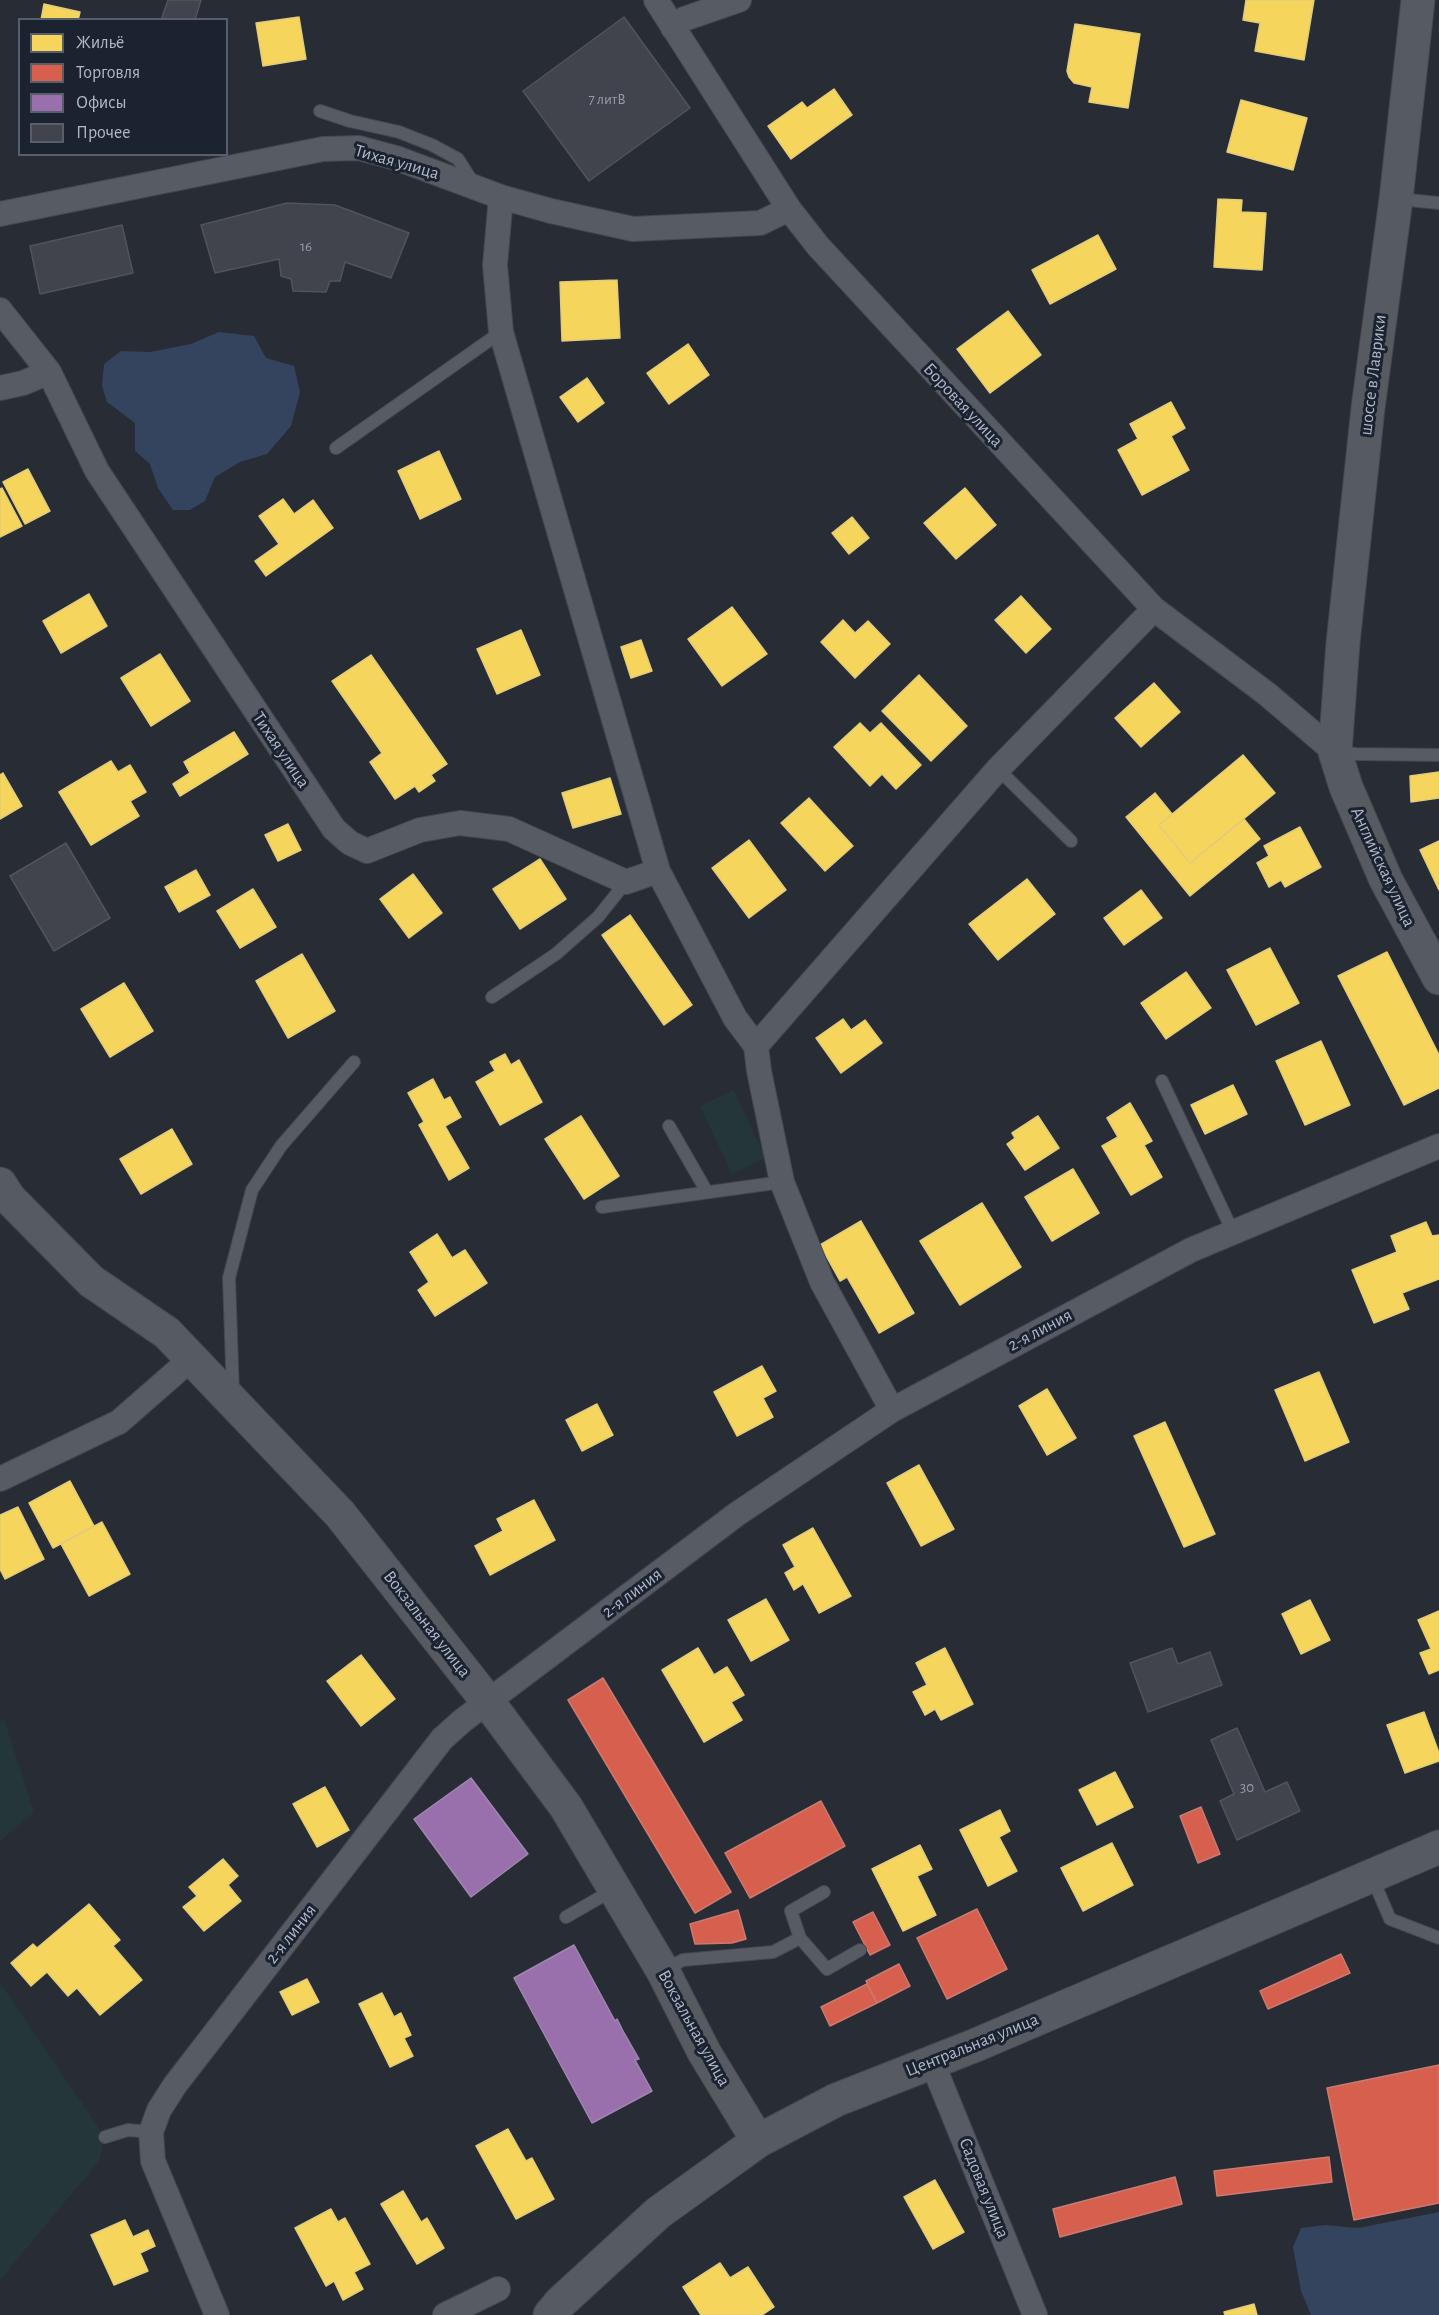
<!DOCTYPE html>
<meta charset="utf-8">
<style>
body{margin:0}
#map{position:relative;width:1439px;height:2315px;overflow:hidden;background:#282c35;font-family:"Alegreya Sans",sans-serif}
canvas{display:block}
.legend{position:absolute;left:18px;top:18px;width:210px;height:138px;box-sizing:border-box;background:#1b2230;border:2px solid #575e6c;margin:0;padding:8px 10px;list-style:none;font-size:18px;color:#b0b8c7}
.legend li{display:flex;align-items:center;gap:12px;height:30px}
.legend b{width:30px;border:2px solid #575e6c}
</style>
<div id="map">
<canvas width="1439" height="2315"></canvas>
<ul class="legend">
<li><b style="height:16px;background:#f6d55c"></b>Жильё</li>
<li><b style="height:16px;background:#d6604d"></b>Торговля</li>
<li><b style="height:16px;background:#9970ab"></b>Офисы</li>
<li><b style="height:16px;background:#41444c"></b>Прочее</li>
</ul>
</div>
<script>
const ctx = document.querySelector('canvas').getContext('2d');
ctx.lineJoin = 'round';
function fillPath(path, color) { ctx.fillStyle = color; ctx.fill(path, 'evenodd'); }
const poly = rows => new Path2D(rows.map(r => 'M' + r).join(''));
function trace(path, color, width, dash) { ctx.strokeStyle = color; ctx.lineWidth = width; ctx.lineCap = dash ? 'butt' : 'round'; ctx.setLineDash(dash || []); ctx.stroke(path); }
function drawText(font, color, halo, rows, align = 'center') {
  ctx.font = font + ' "Alegreya Sans",sans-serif'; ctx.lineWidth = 6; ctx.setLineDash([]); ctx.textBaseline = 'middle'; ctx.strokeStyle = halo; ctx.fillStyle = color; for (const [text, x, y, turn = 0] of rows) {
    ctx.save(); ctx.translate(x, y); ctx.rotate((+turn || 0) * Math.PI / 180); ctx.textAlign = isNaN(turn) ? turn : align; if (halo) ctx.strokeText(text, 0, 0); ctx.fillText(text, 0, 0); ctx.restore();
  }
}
fillPath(poly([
 [734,1090,765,1158,732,1174,700,1106],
 [4,1719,34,1812,0,1841,0,1722],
 [0,1983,105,2137,99,2161,0,2280]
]), '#25363b');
fillPath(poly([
 [219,332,254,336,266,358,294,366,300,392,291,426,267,454,240,462,215,477,205,501,190,510,173,510,158,488,150,464,135,451,135,423,107,402,102,386,104,364,121,351,150,352,191,344],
 [1439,2212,1439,2315,1311,2315,1301,2291,1293,2247,1301,2228,1325,2225,1358,2228]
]), '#34435e');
const homes = poly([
 [1246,0,1314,0,1304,60,1255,51,1260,23,1243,20,1246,0],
 [44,4,80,12,78,20,41,20,44,4],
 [299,17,306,59,263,66,256,23,299,17],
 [1075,24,1140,34,1128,108,1089,102,1092,87,1074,83,1069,77,1067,71,1075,24],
 [834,89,852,115,791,159,768,126,802,102,807,108,834,89],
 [1241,100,1307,118,1293,170,1227,152,1241,100],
 [1218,199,1242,200,1241,212,1266,213,1262,270,1214,267,1218,199],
 [1098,235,1116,269,1050,304,1032,270,1098,235],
 [617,280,620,338,562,341,560,282,617,280],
 [1008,311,1041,355,990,393,957,349,1008,311],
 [688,344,709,375,669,404,647,373,688,344],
 [587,378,604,403,578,422,560,397,587,378],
 [1171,402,1185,428,1171,436,1189,470,1142,495,1118,450,1138,439,1130,424,1171,402],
 [439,451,461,499,420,519,398,471,439,451],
 [28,469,50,511,25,524,3,482,28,469],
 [2,488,22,526,0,537,0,489,2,488],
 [965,488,996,525,956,559,924,523,965,488],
 [283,499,294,514,313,500,333,528,266,576,255,561,279,544,259,516,283,499],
 [852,517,869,538,849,554,832,533,852,517],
 [89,594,107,626,61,653,43,621,89,594],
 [1021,596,1051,629,1026,653,995,620,1021,596],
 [732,607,767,654,722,686,688,639,732,607],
 [843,620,855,633,868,621,890,644,855,678,821,642,843,620],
 [521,630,540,675,497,694,477,649,521,630],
 [641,640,652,671,631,678,621,647,641,640],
 [160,654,190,701,151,726,121,678,160,654],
 [371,655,447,764,431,775,435,781,419,792,415,786,395,799,370,762,382,753,332,681,371,655],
 [919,675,967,726,931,761,882,711,919,675],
 [1154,683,1180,712,1141,747,1115,718,1154,683],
 [860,723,870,733,881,723,921,765,896,789,882,774,870,786,834,747,860,723],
 [234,732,248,754,180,796,173,784,190,773,184,762,234,732],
 [1243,755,1275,793,1190,863,1159,825,1243,755],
 [111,761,118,772,130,765,146,792,130,801,139,816,91,845,59,792,111,761],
 [1439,772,1439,798,1411,802,1410,776,1439,772],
 [3,773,22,806,0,819,0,775,3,773],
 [610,778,621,814,573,828,562,793,610,778],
 [1155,793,1172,814,1159,825,1190,863,1244,819,1260,839,1190,896,1126,817,1155,793],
 [809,798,853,846,825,871,781,823,809,798],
 [288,824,301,850,278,861,265,835,288,824],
 [1300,827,1321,867,1285,887,1281,880,1269,887,1257,863,1269,856,1264,846,1300,827],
 [749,840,786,890,749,918,712,868,749,840],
 [1439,841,1439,890,1420,850,1439,841],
 [540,859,566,899,520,929,493,889,540,859],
 [196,870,210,895,179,912,165,887,196,870],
 [413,874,442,913,409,938,380,899,413,874],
 [1027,879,1055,914,998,960,969,924,1027,879],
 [253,889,276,927,240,948,217,911,253,889],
 [1141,890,1162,918,1124,945,1104,918,1141,890],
 [630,915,692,1005,664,1025,602,935,630,915],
 [1270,948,1299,1003,1256,1025,1227,970,1270,948],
 [1387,952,1439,1055,1439,1088,1404,1105,1338,976,1387,952],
 [302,954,335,1011,288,1038,256,981,302,954],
 [1186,972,1211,1008,1166,1039,1141,1003,1186,972],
 [124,983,153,1031,110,1057,81,1009,124,983],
 [843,1019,851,1030,865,1020,882,1043,841,1073,816,1038,843,1019],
 [1321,1041,1350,1105,1305,1125,1276,1061,1321,1041],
 [505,1054,511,1065,519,1060,542,1102,500,1125,476,1082,495,1071,490,1062,505,1054],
 [433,1079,444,1100,450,1097,461,1117,445,1126,469,1168,449,1180,419,1125,424,1122,408,1093,433,1079],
 [1233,1085,1247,1114,1205,1134,1191,1105,1233,1085],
 [1130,1103,1152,1141,1144,1145,1162,1177,1131,1195,1102,1146,1118,1137,1107,1118,1130,1103],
 [581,1116,619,1176,584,1199,545,1139,581,1116],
 [1038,1116,1059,1148,1025,1170,1007,1144,1015,1138,1012,1133,1038,1116],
 [172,1129,192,1164,141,1194,120,1159,172,1129],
 [1073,1169,1099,1213,1052,1241,1025,1197,1073,1169],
 [982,1203,1021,1267,960,1305,920,1241,982,1203],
 [861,1221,914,1313,879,1333,847,1277,840,1281,820,1245,861,1221],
 [1426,1222,1432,1236,1439,1235,1439,1279,1402,1293,1409,1309,1374,1323,1352,1270,1397,1252,1391,1236,1426,1222],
 [437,1234,452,1258,465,1250,487,1283,435,1316,418,1290,429,1282,410,1252,437,1234],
 [762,1366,776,1391,763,1398,773,1417,737,1436,714,1392,762,1366],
 [1319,1372,1349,1442,1305,1461,1275,1390,1319,1372],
 [1047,1389,1076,1438,1047,1455,1019,1406,1047,1389],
 [597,1404,613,1435,582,1451,566,1420,597,1404],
 [1165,1422,1215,1534,1184,1547,1134,1436,1165,1422],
 [919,1465,954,1529,921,1546,887,1483,919,1465],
 [70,1481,94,1526,53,1548,29,1503,70,1481],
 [534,1500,555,1540,490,1575,475,1546,503,1531,497,1519,534,1500],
 [18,1507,44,1559,5,1579,0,1569,0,1515,18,1507],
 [102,1522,130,1574,89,1596,61,1544,102,1522],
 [813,1528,851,1596,819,1613,803,1584,794,1590,785,1573,795,1567,783,1545,813,1528],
 [766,1599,789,1640,751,1661,728,1620,766,1599],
 [1310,1600,1330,1640,1301,1654,1282,1614,1310,1600],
 [1439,1611,1439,1670,1429,1674,1420,1653,1431,1649,1418,1620,1439,1611],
 [698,1648,714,1675,727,1667,744,1695,731,1702,742,1720,704,1742,662,1670,698,1648],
 [945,1648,973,1704,941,1720,935,1709,925,1715,913,1692,927,1685,916,1663,945,1648],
 [361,1655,395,1699,361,1726,327,1681,361,1655],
 [1424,1712,1439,1753,1439,1761,1405,1773,1387,1725,1424,1712],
 [1115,1772,1133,1807,1097,1825,1079,1790,1115,1772],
 [325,1787,349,1830,317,1847,293,1804,325,1787],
 [1000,1810,1010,1831,999,1837,1017,1871,988,1886,960,1830,1000,1810],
 [1112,1843,1133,1885,1083,1911,1061,1868,1112,1843],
 [920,1845,932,1869,917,1876,936,1915,903,1931,872,1869,920,1845],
 [223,1859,238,1876,228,1885,241,1901,204,1931,183,1907,197,1896,189,1887,223,1859],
 [89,1904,120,1940,113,1946,142,1980,100,2015,77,1988,68,1996,47,1972,31,1986,11,1963,33,1944,37,1948,89,1904],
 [307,1979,319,2002,292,2015,280,1992,307,1979],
 [382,1993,394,2017,401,2013,411,2035,404,2038,413,2056,390,2067,359,2004,382,1993],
 [508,2129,526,2161,532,2158,554,2199,516,2219,476,2146,508,2129],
 [935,2180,964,2232,933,2249,904,2197,935,2180],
 [403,2191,421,2222,427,2218,444,2248,417,2264,381,2204,403,2191],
 [331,2209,338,2222,345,2218,370,2264,354,2272,363,2289,343,2300,334,2281,326,2286,295,2228,331,2209],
 [125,2220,133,2237,148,2230,155,2246,140,2253,148,2271,114,2285,91,2235,125,2220],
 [720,2263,730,2278,748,2267,774,2307,762,2315,701,2315,683,2287,720,2263],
 [1254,2304,1257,2315,1225,2315,1224,2312,1254,2304]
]);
fillPath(homes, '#f6d55c');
trace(homes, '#e1cc7c', 1.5);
const shops = poly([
 [603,1678,731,1892,695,1913,568,1700,603,1678],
 [821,1801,845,1846,750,1898,725,1853,821,1801],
 [1201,1807,1220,1854,1198,1863,1180,1816,1201,1807],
 [977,1909,1007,1969,947,1999,917,1938,977,1909],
 [738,1910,746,1939,732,1943,695,1944,690,1924,738,1910],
 [873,1912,890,1945,870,1955,853,1922,873,1912],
 [1341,1954,1350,1973,1268,2009,1260,1991,1341,1954],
 [899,1964,910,1986,877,2003,866,1981,899,1964],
 [867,1984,877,2003,830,2026,821,2007,867,1984],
 [1439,2065,1439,2203,1354,2220,1327,2088,1439,2065],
 [1329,2157,1332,2182,1217,2196,1214,2171,1329,2157],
 [1175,2177,1182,2204,1060,2237,1053,2209,1175,2177]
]);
fillPath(shops, '#d6604d');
trace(shops, '#cb7a72', 1.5);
const offices = poly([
 [471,1778,528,1854,471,1897,414,1819,471,1778],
 [574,1945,615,2021,617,2019,623,2031,639,2059,635,2060,652,2091,592,2123,514,1978,574,1945]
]);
fillPath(offices, '#9970ab');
trace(offices, '#a086b3', 1.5);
const building = poly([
 [168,0,201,0,195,20,161,20,168,0],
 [624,17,690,108,589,181,523,91,624,17],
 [287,203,335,205,409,233,391,278,345,262,340,281,330,281,326,292,293,291,291,279,281,276,279,259,215,273,201,225,287,203],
 [122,225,133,273,40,294,30,246,122,225],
 [66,843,110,918,54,951,10,876,66,843],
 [1172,1648,1178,1664,1210,1652,1222,1685,1148,1712,1130,1663,1172,1648],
 [1237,1728,1265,1792,1287,1782,1300,1811,1237,1840,1220,1801,1234,1794,1211,1740,1237,1728]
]);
fillPath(building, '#41444c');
trace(building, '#4f545d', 1.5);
const lane = poly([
 [320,111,350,121,399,132,432,145,458,159,475,186],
 [1398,199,1439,203],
 [336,448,501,332],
 [1336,752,1356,754,1439,755],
 [998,769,1071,841],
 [492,997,556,954,598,917,626,882],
 [1162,1081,1233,1232],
 [669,1126,707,1192],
 [602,1207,782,1182],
 [233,1394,229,1278,252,1190,281,1146,354,1062],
 [1372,1877,1390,1919,1439,1938],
 [566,1917,613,1890],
 [800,1938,827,1969,860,1950],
 [664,1970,683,1960,773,1952,800,1938,791,1911,824,1892],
 [105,2137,128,2130,151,2132]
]);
const street = poly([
 [656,0,789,209,818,246,1154,609,1267,694,1335,752],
 [673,28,684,19,739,0],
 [501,197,495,265,501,332,658,871,735,1018,756,1046,759,1071,782,1182,822,1282,892,1410],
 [0,214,323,149,359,148,396,158,501,197,551,211,633,229,760,223,789,209],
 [0,310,49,372,97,471,334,829,350,843,367,851,420,830,460,823,509,829,626,882,658,871],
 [0,388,23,383,49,372],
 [756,1046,998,769,1154,609],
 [0,1479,119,1422,191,1359],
 [932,2062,1035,2315],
 [217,2315,153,2161,151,2132,159,2110,175,2085,442,1739,462,1721,737,1514,892,1410,1191,1250,1439,1146],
 [445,2315,498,2289]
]);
const secondary = poly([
 [1418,0,1396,199,1368,408,1343,643,1335,752,1346,787,1386,880,1439,978],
 [0,1184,9,1198,91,1281,167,1333,340,1514,488,1702,566,1807,663,1971,704,2052,758,2141],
 [550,2315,560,2303,658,2213,758,2141,836,2100,976,2045,1439,1847]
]);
trace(lane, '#44474e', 14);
trace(street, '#44474e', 26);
trace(secondary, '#44474e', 35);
trace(lane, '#575b63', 12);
trace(street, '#575b63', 24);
trace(secondary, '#565a61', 33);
drawText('15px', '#949ba8', null, [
 ["7 литВ",607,99],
 ["16",306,246],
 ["30",1247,1787]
]);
drawText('18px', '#b0b8c7', '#1b2230', [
 ["Тихая улица",397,162,16],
 ["шоссе в Лаврики",1373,375,-83],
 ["Боровая улица",963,405,47],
 ["Тихая улица",281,750,56],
 ["Английская улица",1383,867,65],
 ["2-я линия",1040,1330,-28],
 ["2-я линия",632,1593,-37],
 ["Вокзальная улица",427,1624,52],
 ["2-я линия",291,1934,-52],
 ["Вокзальная улица",694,2028,61],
 ["Центральная улица",972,2045,-22],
 ["Садовая улица",984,2188,68]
]);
</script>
